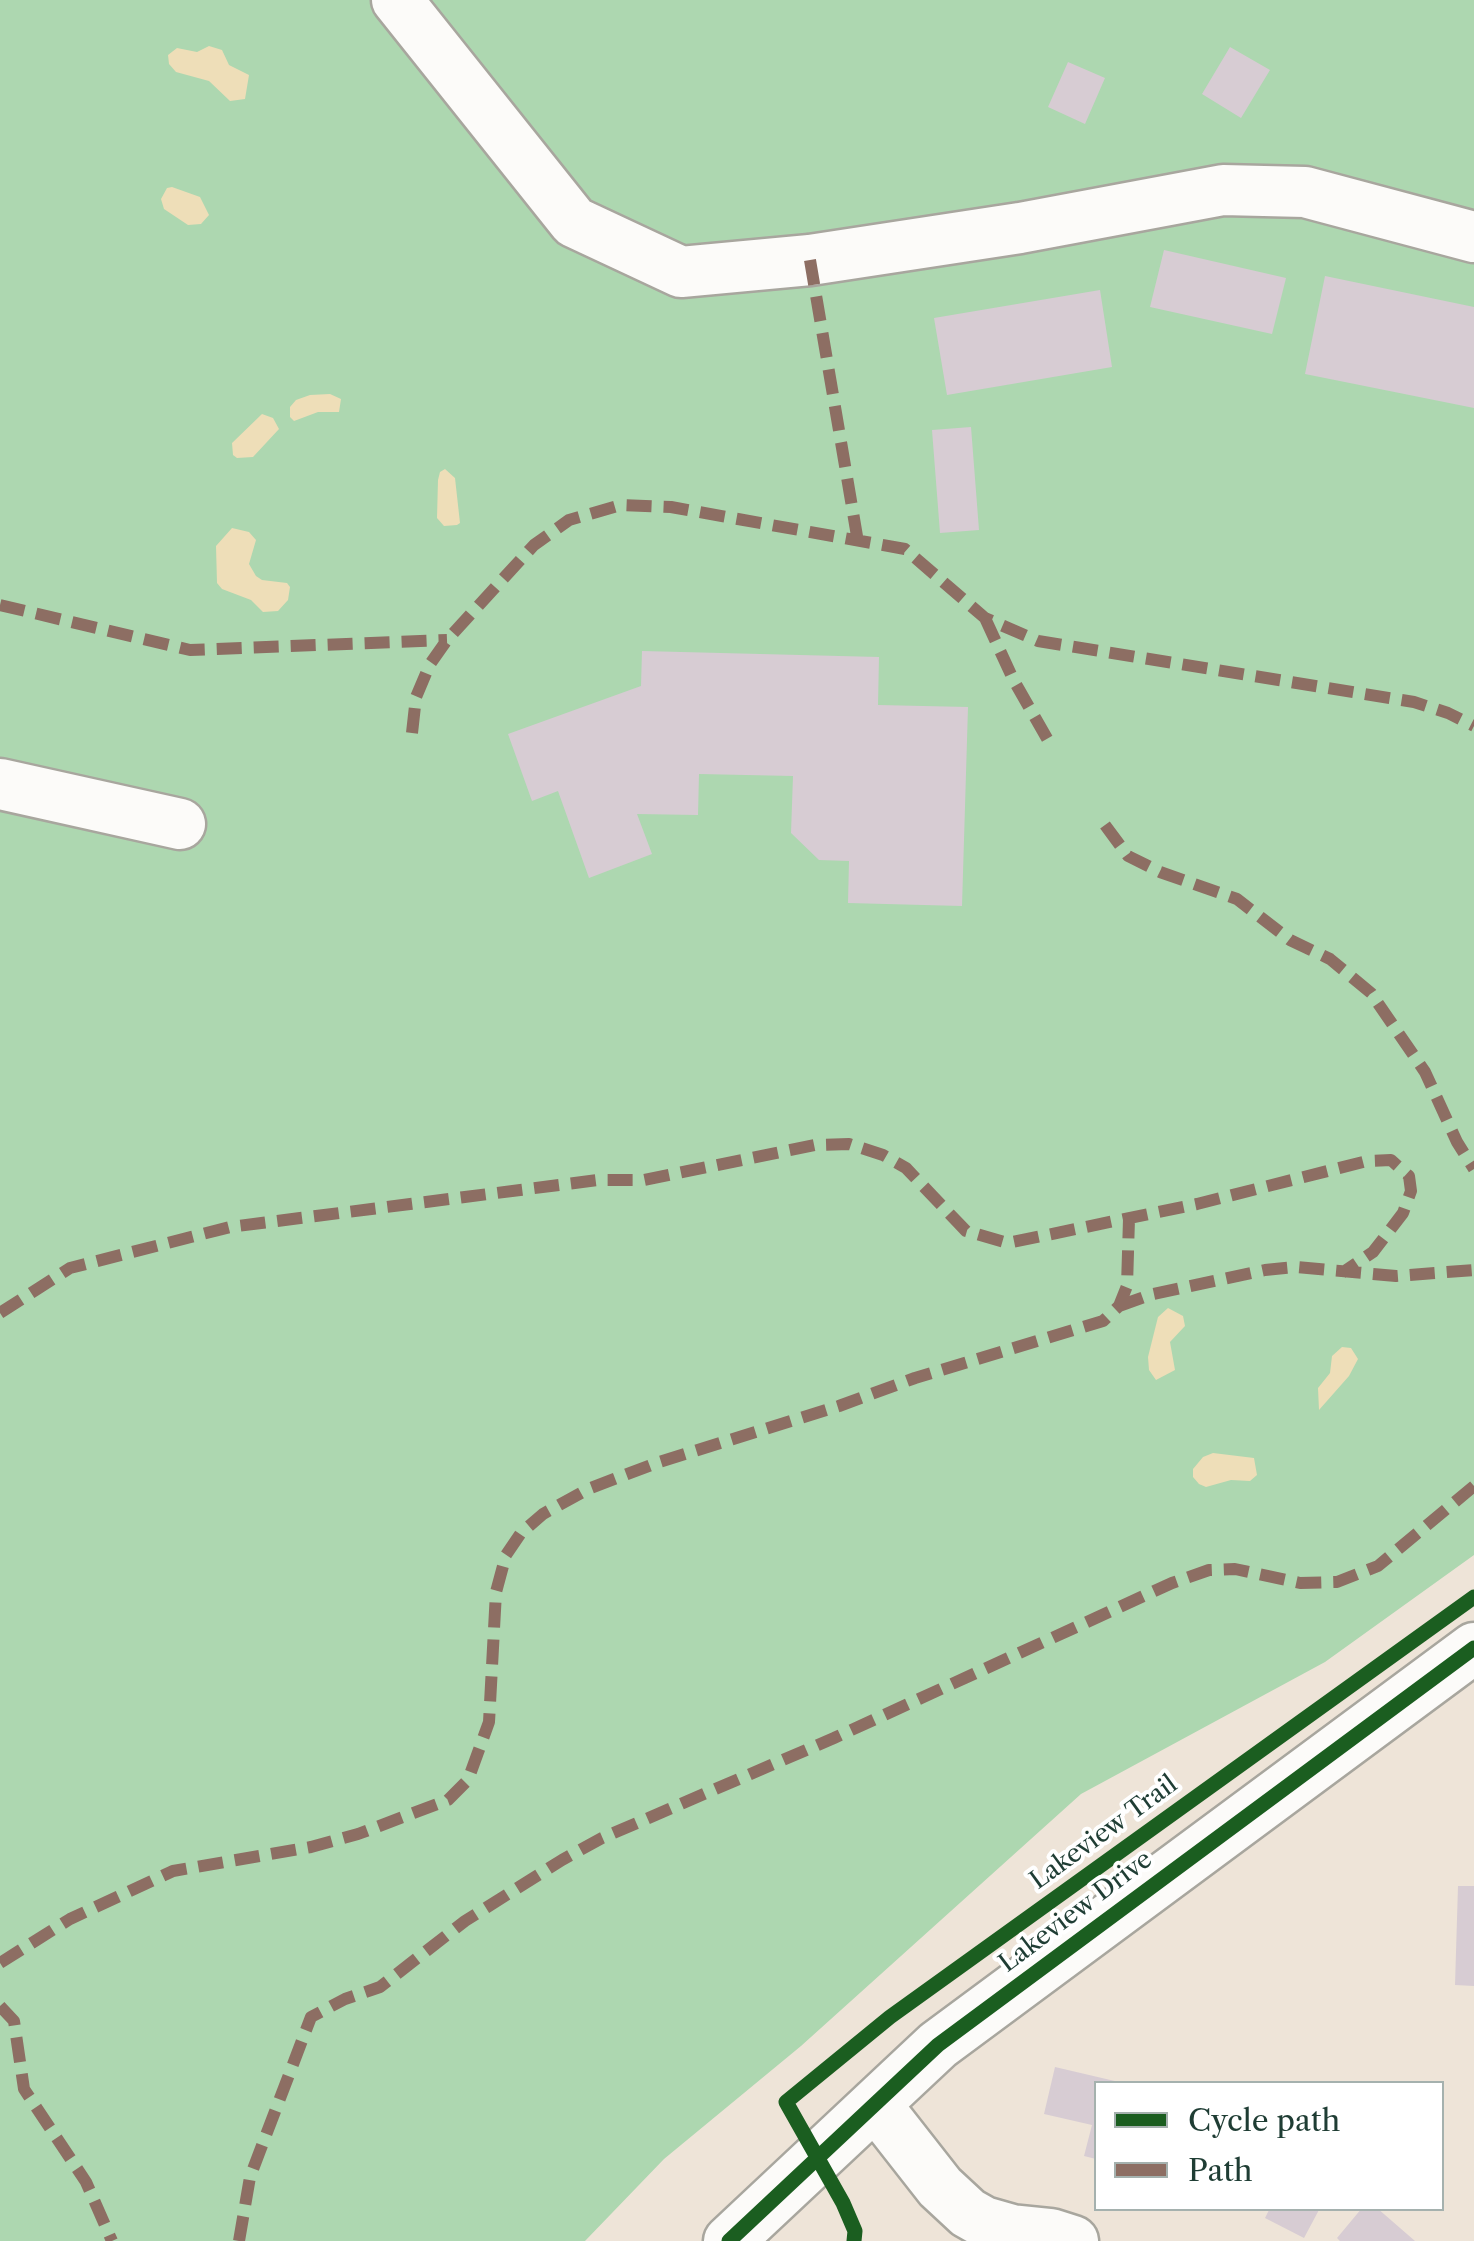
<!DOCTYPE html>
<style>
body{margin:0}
#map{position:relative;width:1474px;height:2241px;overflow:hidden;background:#eee4d8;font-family:"Libre Caslon Text",serif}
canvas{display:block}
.legend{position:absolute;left:1094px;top:2081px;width:350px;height:130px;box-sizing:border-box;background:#fff;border:2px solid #a5b1ae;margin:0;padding:12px 18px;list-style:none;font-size:30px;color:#1f3d34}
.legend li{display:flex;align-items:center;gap:20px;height:50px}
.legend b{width:50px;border:2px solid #a5b1ae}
</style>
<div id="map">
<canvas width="1474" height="2241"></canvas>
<ul class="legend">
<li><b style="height:12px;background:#1b5e20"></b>Cycle path</li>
<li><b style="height:12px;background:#8d6e63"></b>Path</li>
</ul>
</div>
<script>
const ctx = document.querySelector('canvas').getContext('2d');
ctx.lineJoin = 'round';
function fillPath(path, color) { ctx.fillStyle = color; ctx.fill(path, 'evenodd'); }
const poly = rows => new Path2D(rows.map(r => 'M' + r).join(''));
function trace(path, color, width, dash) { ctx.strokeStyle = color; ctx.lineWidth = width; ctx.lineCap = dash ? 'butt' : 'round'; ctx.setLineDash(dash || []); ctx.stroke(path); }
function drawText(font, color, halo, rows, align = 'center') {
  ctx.font = font + ' "Libre Caslon Text",serif'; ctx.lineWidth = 8; ctx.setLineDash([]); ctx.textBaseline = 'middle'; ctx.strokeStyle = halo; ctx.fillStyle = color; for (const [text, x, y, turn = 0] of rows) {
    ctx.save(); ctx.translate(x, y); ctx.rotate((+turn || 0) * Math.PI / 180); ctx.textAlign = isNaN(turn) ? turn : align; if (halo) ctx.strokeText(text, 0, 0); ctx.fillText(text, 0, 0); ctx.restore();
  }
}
fillPath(poly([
 [0,0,1474,0,1474,1555,1325,1662,1081,1794,801,2046,664,2159,585,2241,0,2241]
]), '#add7b0');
fillPath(poly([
 [209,46,222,50,229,65,249,75,245,99,230,101,209,81,176,72,169,64,168,55,177,48,197,52],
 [172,187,200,197,209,215,201,224,188,225,164,209,161,199,167,188],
 [330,394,341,399,339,412,318,412,294,421,290,417,290,407,296,400,310,395],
 [262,414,273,418,279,429,253,457,237,458,233,455,232,443],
 [445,469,455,478,460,523,457,525,444,526,437,518,438,480,440,472],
 [232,528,249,532,256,540,249,564,256,576,262,580,287,583,290,587,288,600,278,611,263,612,251,600,222,589,217,583,216,546],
 [1168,1308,1183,1316,1185,1326,1170,1342,1175,1370,1156,1380,1149,1370,1148,1357,1158,1317],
 [1342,1347,1351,1348,1358,1359,1349,1376,1319,1410,1318,1388,1330,1373,1332,1356],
 [1213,1453,1254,1458,1257,1475,1250,1481,1231,1480,1206,1487,1199,1484,1193,1477,1193,1469,1203,1457]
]), '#eedeb8');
fillPath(poly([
 [1230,47,1270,70,1241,118,1202,94],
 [1068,62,1105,78,1085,124,1048,107],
 [1164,250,1286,278,1272,334,1150,307],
 [1325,276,1474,307,1474,408,1305,374],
 [1100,290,1112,367,947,395,934,318],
 [971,427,979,530,940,533,932,430],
 [642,651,879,657,878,705,968,707,962,906,848,903,849,861,819,860,791,833,793,776,699,774,698,815,637,814,652,854,589,878,558,791,532,801,508,734,641,686],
 [1458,1886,1474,1886,1474,1986,1455,1985],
 [1055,2067,1119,2082,1096,2084,1096,2159,1084,2156,1092,2125,1044,2114],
 [1270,2208,1320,2208,1304,2238,1265,2218],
 [1362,2208,1377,2208,1415,2241,1340,2241,1337,2238]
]), '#d7ccd3');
const minor = poly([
 [397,0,574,222,681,272,810,260,1020,228,1223,190,1305,192,1474,237],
 [0,784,180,824],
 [875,2104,940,2187,968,2213,984,2222,1012,2230,1051,2234,1073,2241],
 [729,2241,938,2045,1474,1648]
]);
trace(minor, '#a8a69e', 55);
trace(minor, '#fcfbf9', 50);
trace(poly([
 [810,260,858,542],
 [0,605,190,650,447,640],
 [985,618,1013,679,1049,742],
 [412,733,416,697,430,664,447,640,534,545,569,520,621,505,671,507,905,549,985,618,1038,641,1414,702,1448,713,1474,726],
 [1105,825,1128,856,1160,872,1237,899,1290,940,1330,959,1371,993,1425,1072,1457,1142,1474,1169],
 [1119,1306,1153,1294,1265,1270,1296,1267,1396,1276,1474,1270],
 [0,1313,70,1268,230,1227,598,1180,644,1180,815,1145,849,1144,883,1155,906,1168,966,1231,1008,1243,1197,1204,1367,1161,1391,1160,1409,1176,1411,1191,1403,1213,1373,1252,1342,1273],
 [0,1963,70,1919,173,1871,311,1847,358,1834,448,1800,468,1780,489,1722,496,1592,506,1555,521,1533,543,1514,588,1489,659,1462,839,1406,915,1378,1103,1321,1119,1306,1127,1286,1129,1219],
 [0,2006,14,2021,24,2089,86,2182,112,2241],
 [239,2241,250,2177,311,2017,345,1999,380,1987,465,1921,562,1860,602,1838,834,1738,1172,1583,1209,1570,1235,1569,1300,1583,1337,1582,1378,1566,1474,1486]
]), '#8d6e63', 12, [25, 12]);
trace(poly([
 [729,2241,938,2045,1474,1648],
 [854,2241,855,2231,843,2203,786,2102,890,2017,1474,1597]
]), '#1b5e20', 15);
drawText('25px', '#1f3d34', '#fff', [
 ["Lakeview Trail",1104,1833,-36],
 ["Lakeview Drive",1076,1912,-37]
]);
</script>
